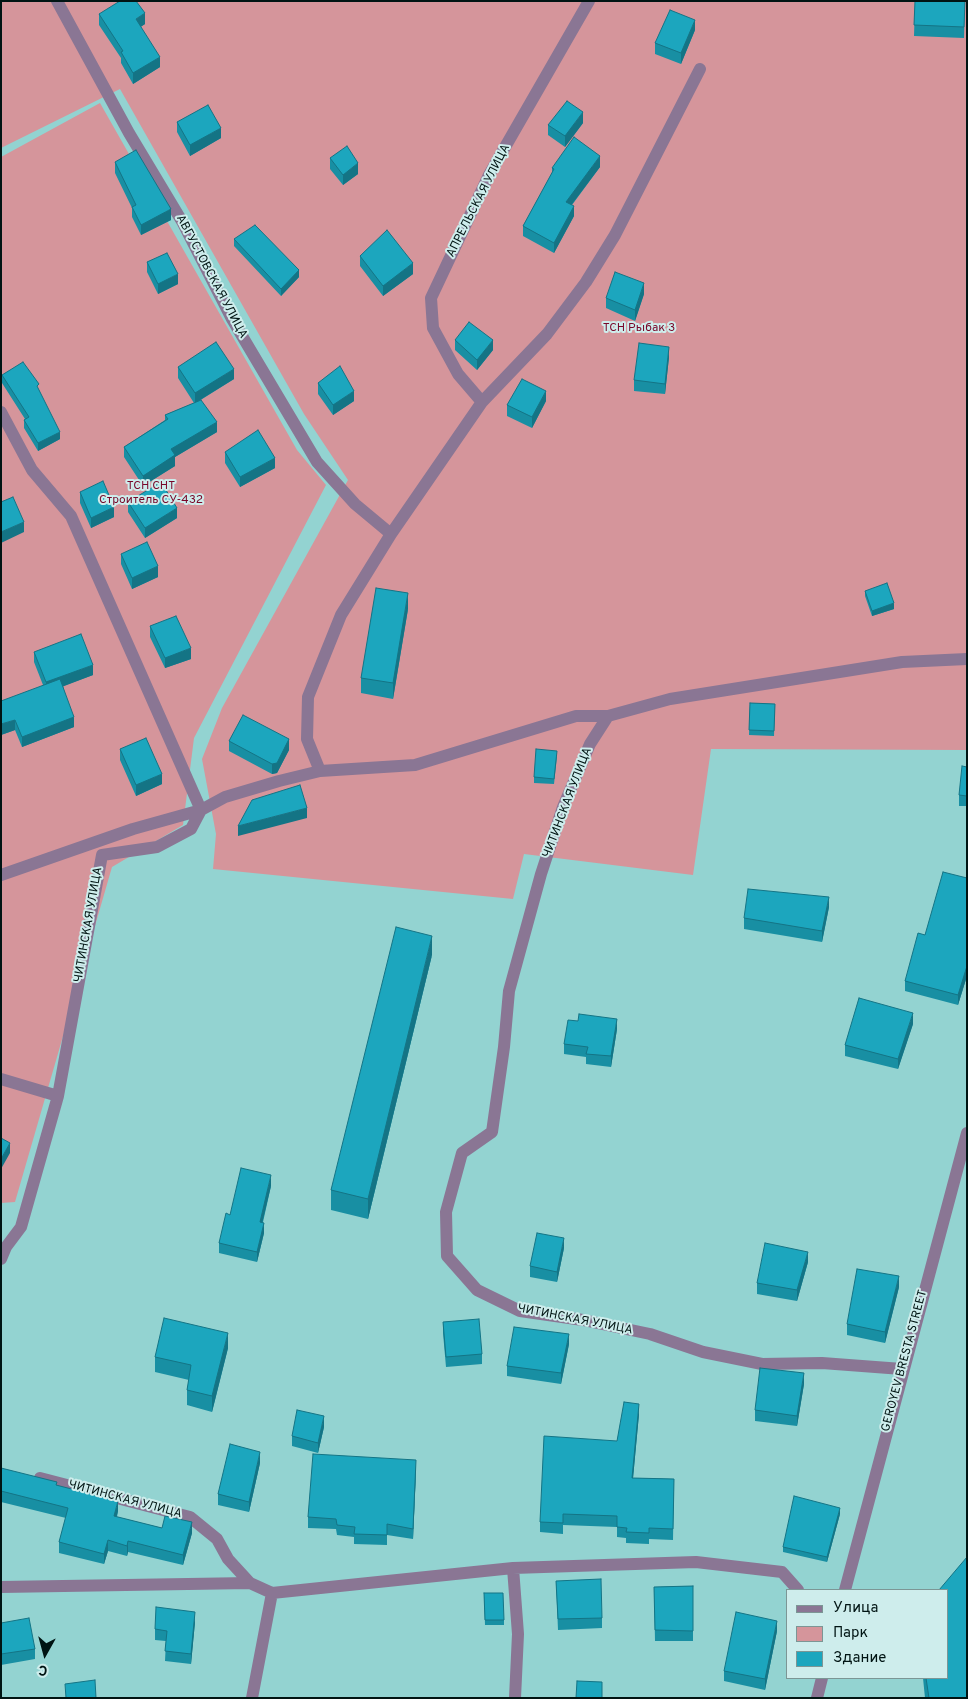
<!DOCTYPE html>
<meta charset="utf-8">
<style>
body{margin:0}
#map{position:relative;width:968px;height:1699px;overflow:hidden;background:#93d3d1;font-family:Overpass,sans-serif}
canvas{display:block}
.frame{position:absolute;inset:0;border:2px solid #001413;pointer-events:none}
.legend{position:absolute;left:786px;top:1589px;width:162px;height:90px;box-sizing:border-box;background:#ceedec;border:1px solid #7c9695;margin:0;padding:6px 9px;list-style:none;font-size:15px;color:#001413}
.legend li{display:flex;align-items:center;gap:10px;height:25px}
.legend b{width:25px;border:1px solid #7c9695}
.north{position:absolute;left:20px;top:1629px;width:50px;height:50px;-webkit-text-stroke:4px #ceedec;paint-order:stroke;rotate:187deg;font-size:14px;font-weight:700;line-height:20px;text-align:center;color:#001413}
.north::after{content:'';display:block;margin:auto;width:18px;height:22px;background:#001413;clip-path:polygon(50% 0,100% 100%,50% 72%,0 100%)}
</style>
<div id="map">
<canvas width="968" height="1699"></canvas>
<div class="frame"></div>
<ul class="legend">
<li><b style="height:6px;background:#8a7694"></b>Улица</li>
<li><b style="height:14px;background:#d5959b"></b>Парк</li>
<li><b style="height:14px;background:#1ca6be"></b>Здание</li>
</ul>
<div class="north">С</div>
</div>
<script>
const ctx = document.querySelector('canvas').getContext('2d');
ctx.lineJoin = 'round';
function fillPath(path, color) { ctx.fillStyle = color; ctx.fill(path, 'evenodd'); }
const poly = rows => new Path2D(rows.map(r => 'M' + r).join(''));
function trace(path, color, width, dash) { ctx.strokeStyle = color; ctx.lineWidth = width; ctx.lineCap = dash ? 'butt' : 'round'; ctx.setLineDash(dash || []); ctx.stroke(path); }
function drawText(font, color, halo, rows, align = 'center') {
  ctx.font = font + ' Overpass,sans-serif'; ctx.lineWidth = 4; ctx.setLineDash([]); ctx.textBaseline = 'middle'; ctx.strokeStyle = halo; ctx.fillStyle = color; for (const [text, x, y, turn = 0] of rows) {
    ctx.save(); ctx.translate(x, y); ctx.rotate((+turn || 0) * Math.PI / 180); ctx.textAlign = isNaN(turn) ? turn : align; if (halo) ctx.strokeText(text, 0, 0); ctx.fillText(text, 0, 0); ctx.restore();
  }
}
fillPath(poly([
 [1,1,967,1,967,750,711,749,693,875,524,854,513,899,213,869,216,834,202,759,222,708,348,480,304,414,120,89,1,148],
 [100,103,297,450,326,485,194,738,183,825,112,867,15,1202,1,1203,1,157]
]), '#d5959b');
trace(poly([
 [57,1,129,133,183,223,232,319,317,462,355,504,391,534],
 [482,402,458,374,433,328,431,298,489,175,589,1],
 [1,412,32,470,71,516,201,810,133,829,1,875],
 [608,716,670,699,902,662,967,659],
 [320,771,307,739,308,697,341,615,391,534,482,402,547,334,586,282,615,235,700,69],
 [1,1079,58,1096],
 [1,1259,6,1247,21,1227,58,1096,102,855,157,847,191,829,201,810,225,797,279,781,320,771,415,765,576,716,608,716,590,744,563,807,541,874,509,991,504,1047,492,1132,462,1153,446,1212,447,1256,477,1290,520,1311,583,1320,650,1334,703,1352,762,1364,822,1363,902,1369],
 [40,1478,190,1517,217,1539,228,1559,250,1583],
 [513,1568,518,1634,515,1698],
 [1,1587,250,1583,272,1593,513,1568,696,1562,782,1572,798,1590],
 [252,1698,272,1593]
]), '#8a7694', 12);
trace(poly([
 [845,1590,967,1133],
 [817,1698,822,1678]
]), '#8a7694', 12);
fillPath(poly([
 [915,1,965,1,964,38,914,36],
 [99,14,145,24,140,27,160,67,133,84,121,63,121,58,99,25],
 [695,30,681,64,655,54,655,43],
 [177,122,221,138,190,156,177,132],
 [583,123,565,147,548,135,548,125],
 [330,158,358,174,343,185,330,169],
 [115,162,171,220,141,235,132,217,132,208,115,173],
 [600,167,572,205,574,216,554,253,523,236,523,226,552,173,552,168],
 [234,239,299,277,281,296,234,246],
 [360,256,413,274,383,296,360,266],
 [147,262,178,284,158,294,147,272],
 [644,294,635,321,606,308,606,298],
 [455,340,493,350,477,370,455,350],
 [669,357,665,394,634,391,634,380],
 [178,367,234,379,199,401,217,432,175,457,175,466,143,486,124,457,124,447,165,420,165,415,194,403,178,378],
 [2,375,39,390,60,439,38,451,24,428,24,420,25,419,2,383],
 [318,383,354,401,333,415,318,394],
 [546,401,532,428,507,416,507,405],
 [225,452,275,468,240,487,225,463],
 [80,492,114,517,91,528,80,503],
 [128,502,177,518,145,538,128,512],
 [121,554,158,577,132,589,121,564],
 [865,591,894,609,872,616,865,596],
 [408,609,393,699,361,693,361,678],
 [150,626,191,659,165,668,150,637],
 [34,652,93,675,63,686,74,727,22,747,15,730,1,735,43,685,34,662],
 [750,703,775,704,774,736,749,735],
 [229,741,289,750,277,773,272,774,229,751],
 [120,749,162,784,136,796,120,760],
 [557,756,554,784,534,783,534,777],
 [967,767,967,806,959,806,959,795],
 [967,878,967,976,958,1005,905,991,905,981,925,935],
 [829,907,822,942,744,929,744,918],
 [432,955,368,1219,331,1210,331,1190],
 [913,1024,898,1069,845,1056,845,1045],
 [617,1029,611,1067,586,1064,586,1057,564,1054,564,1044],
 [271,1186,263,1222,264,1233,257,1262,219,1253,219,1243,230,1215],
 [564,1248,557,1282,530,1277,530,1266],
 [808,1262,797,1301,757,1294,757,1283],
 [899,1287,885,1343,847,1335,847,1324],
 [443,1322,482,1354,482,1364,446,1367,443,1333],
 [569,1344,561,1384,507,1376,507,1366],
 [228,1348,212,1412,187,1405,187,1390,189,1380,155,1372,155,1357],
 [804,1384,797,1426,755,1421,755,1410],
 [639,1414,633,1478,674,1479,673,1540,649,1539,649,1544,626,1543,626,1538,617,1537,617,1527,563,1525,563,1534,540,1532,540,1522,617,1441],
 [324,1427,318,1453,292,1446,292,1436],
 [260,1463,249,1512,218,1505,218,1494],
 [1,1468,57,1485,118,1511,117,1517,162,1528,192,1533,183,1565,128,1552,127,1556,108,1551,104,1564,59,1553,59,1542,66,1518,1,1502],
 [416,1470,413,1539,387,1535,387,1545,354,1544,354,1537,337,1535,336,1529,308,1528,308,1517],
 [840,1514,827,1562,783,1552,783,1547],
 [556,1581,602,1618,602,1628,558,1630],
 [693,1586,693,1641,655,1641,654,1587],
 [484,1593,504,1620,504,1625,485,1625],
 [195,1622,191,1664,165,1661,166,1641,155,1640,155,1629],
 [1,1623,35,1649,35,1659,1,1665],
 [777,1631,765,1690,724,1681,724,1671],
 [923,1678,947,1678,967,1698,925,1698]
]), '#188fa3');
fillPath(poly([
 [145,13,145,24,136,30,136,19],
 [695,20,695,30,681,64,681,53],
 [160,57,160,67,133,84,133,73],
 [583,112,583,123,565,147,565,136],
 [221,128,221,138,190,156,190,145],
 [600,156,600,167,566,212,566,202],
 [358,163,358,174,343,185,343,175],
 [574,206,574,216,554,253,554,243],
 [171,209,171,220,141,235,141,225],
 [413,263,413,274,383,296,383,286],
 [299,270,299,277,281,296,281,289],
 [178,274,178,284,158,294,158,284],
 [644,283,644,294,635,321,635,310],
 [493,340,493,350,477,370,477,360],
 [669,347,669,357,665,394,665,384],
 [234,369,234,379,195,403,195,393],
 [354,391,354,401,333,415,333,405],
 [546,391,546,401,532,428,532,417],
 [217,422,217,432,175,457,175,466,143,486,143,476,171,449],
 [60,432,60,439,38,451,38,443],
 [275,458,275,468,240,487,240,477],
 [114,507,114,517,91,528,91,518],
 [177,508,177,518,145,538,145,528],
 [24,522,24,532,1,543,1,532],
 [158,566,158,577,132,589,132,578],
 [408,593,408,609,393,699,393,683],
 [894,603,894,609,872,616,872,611],
 [191,648,191,659,165,668,165,658],
 [93,665,93,675,46,693,46,682],
 [74,717,74,727,22,747,22,737],
 [15,720,15,730,1,735,1,724],
 [289,739,289,750,277,773,272,774,272,764],
 [162,774,162,784,136,796,136,785],
 [307,808,307,818,238,836,238,826],
 [829,897,829,907,822,942,822,931],
 [432,936,432,955,368,1219,368,1199],
 [967,966,967,976,958,1005,958,995],
 [913,1013,913,1024,898,1069,898,1059],
 [617,1019,617,1029,611,1067,611,1056],
 [10,1143,10,1153,1,1169,1,1159],
 [271,1175,271,1186,260,1232,260,1222],
 [264,1223,264,1233,257,1262,257,1252],
 [564,1238,564,1248,557,1282,557,1272],
 [808,1252,808,1262,797,1301,797,1290],
 [899,1276,899,1287,885,1343,885,1332],
 [228,1333,228,1348,212,1412,212,1396],
 [569,1334,569,1344,561,1384,561,1373],
 [804,1373,804,1384,797,1426,797,1416],
 [639,1404,639,1414,632,1489,632,1478],
 [324,1416,324,1427,318,1453,318,1443],
 [260,1452,260,1463,249,1512,249,1502],
 [416,1460,416,1470,413,1539,413,1529],
 [118,1501,118,1511,114,1526,114,1516],
 [840,1508,840,1514,827,1562,827,1557],
 [192,1522,192,1533,183,1565,183,1555],
 [108,1540,108,1551,104,1564,104,1554],
 [128,1541,128,1552,127,1556,127,1546],
 [195,1612,195,1622,191,1664,191,1654],
 [777,1621,777,1631,765,1690,765,1679]
]), '#147485');
const building = poly([
 [120,1,136,1,145,13,136,19,160,57,133,73,121,52,123,51,99,14,120,1],
 [915,1,965,1,964,27,914,25,915,1],
 [670,10,695,20,681,53,655,43,670,10],
 [567,101,583,112,565,136,548,125,567,101],
 [208,105,221,128,190,145,177,122,208,105],
 [574,137,600,156,566,202,574,206,554,243,523,226,554,169,552,168,574,137],
 [347,146,358,163,343,175,330,158,347,146],
 [136,150,171,209,141,225,132,207,136,205,115,162,136,150],
 [255,225,299,270,281,289,234,239,255,225],
 [387,230,413,263,383,286,360,256,387,230],
 [167,253,178,274,158,284,147,262,167,253],
 [615,272,644,283,635,310,606,298,615,272],
 [469,322,493,340,477,360,455,340,469,322],
 [216,342,234,369,195,393,178,367,216,342],
 [639,343,669,347,665,384,634,380,639,343],
 [23,362,39,384,37,386,60,432,38,443,24,420,29,417,2,375,23,362],
 [340,366,354,391,333,405,318,383,340,366],
 [522,379,546,391,532,417,507,405,522,379],
 [201,400,217,422,171,449,175,455,143,476,124,447,168,419,165,415,201,400],
 [258,430,275,458,240,477,225,452,258,430],
 [103,481,114,507,91,518,80,492,103,481],
 [161,482,177,508,145,528,128,502,161,482],
 [13,497,24,522,1,532,1,502,13,497],
 [147,542,158,566,132,578,121,554,147,542],
 [887,583,894,603,872,611,865,591,887,583],
 [376,588,408,593,393,683,361,678,376,588],
 [176,616,191,648,165,658,150,626,176,616],
 [81,634,93,665,46,682,34,652,81,634],
 [60,679,74,717,22,737,15,720,1,724,1,701,60,679],
 [750,703,775,704,774,731,749,730,750,703],
 [243,715,289,739,277,763,272,764,229,741,243,715],
 [146,738,162,774,136,785,120,749,146,738],
 [536,749,557,751,554,779,534,777,536,749],
 [962,766,967,767,967,796,959,795,962,766],
 [300,785,307,808,238,826,252,800,300,785],
 [943,872,967,878,967,966,958,995,905,981,918,933,925,935,943,872],
 [748,889,829,897,822,931,744,918,748,889],
 [396,927,432,936,368,1199,331,1190,396,927],
 [859,998,913,1013,898,1059,845,1045,859,998],
 [579,1014,617,1019,611,1056,586,1054,588,1047,564,1044,568,1020,578,1021,579,1014],
 [1,1138,10,1143,1,1159,1,1138],
 [241,1168,271,1175,260,1222,264,1223,257,1252,219,1243,226,1213,230,1215,241,1168],
 [537,1233,564,1238,557,1272,530,1266,537,1233],
 [765,1243,808,1252,797,1290,757,1283,765,1243],
 [857,1269,899,1276,885,1332,847,1324,857,1269],
 [164,1318,228,1333,212,1396,187,1390,191,1365,155,1357,164,1318],
 [479,1319,482,1354,446,1357,443,1322,479,1319],
 [514,1327,569,1334,561,1373,507,1366,514,1327],
 [760,1368,804,1373,797,1416,755,1410,760,1368],
 [624,1402,639,1404,632,1478,674,1479,673,1529,649,1528,649,1533,626,1532,627,1528,617,1527,617,1516,563,1514,563,1523,540,1522,544,1436,617,1441,624,1402],
 [297,1410,324,1416,318,1443,292,1436,297,1410],
 [230,1444,260,1452,249,1502,218,1494,230,1444],
 [313,1454,416,1460,413,1529,387,1524,387,1535,354,1534,355,1527,337,1525,336,1519,308,1517,313,1454],
 [1,1468,57,1482,56,1485,118,1501,114,1516,162,1528,165,1516,192,1522,183,1555,128,1541,127,1546,108,1540,104,1554,59,1542,68,1508,1,1491,1,1468],
 [794,1496,840,1508,827,1557,783,1547,794,1496],
 [967,1557,967,1698,929,1698,926,1678,947,1678,947,1590,939,1590,967,1557],
 [601,1579,602,1618,558,1619,556,1581,601,1579],
 [693,1586,693,1631,655,1630,654,1587,693,1586],
 [484,1593,503,1593,504,1620,485,1620,484,1593],
 [156,1607,195,1612,191,1654,165,1651,167,1631,155,1629,156,1607],
 [736,1612,777,1621,765,1679,724,1671,736,1612],
 [29,1618,35,1649,1,1654,1,1623,29,1618],
 [95,1680,96,1698,66,1698,65,1684,95,1680],
 [577,1681,602,1682,602,1698,576,1698,577,1681]
]);
fillPath(building, '#1ca6be');
trace(building, '#147485', 1);
drawText('12px', '#001413', '#ceedec', [
 ["АПРЕЛЬСКАЯ УЛИЦА",479,201,-63],
 ["АВГУСТОВСКАЯ УЛИЦА",211,277,62],
 ["ЧИТИНСКАЯ УЛИЦА",568,803,-69],
 ["ЧИТИНСКАЯ УЛИЦА",89,925,-80],
 ["ЧИТИНСКАЯ УЛИЦА",575,1320,11],
 ["GEROYEV BRESTA STREET",905,1361,-75],
 ["ЧИТИНСКАЯ УЛИЦА",125,1500,15]
]);
drawText('12px', '#790729', '#ceedec', [
 ["ТСН Рыбак 3",639,329],
 ["ТСН СНТ",151,487],
 ["Строитель СУ-432",151,501]
]);
</script>
